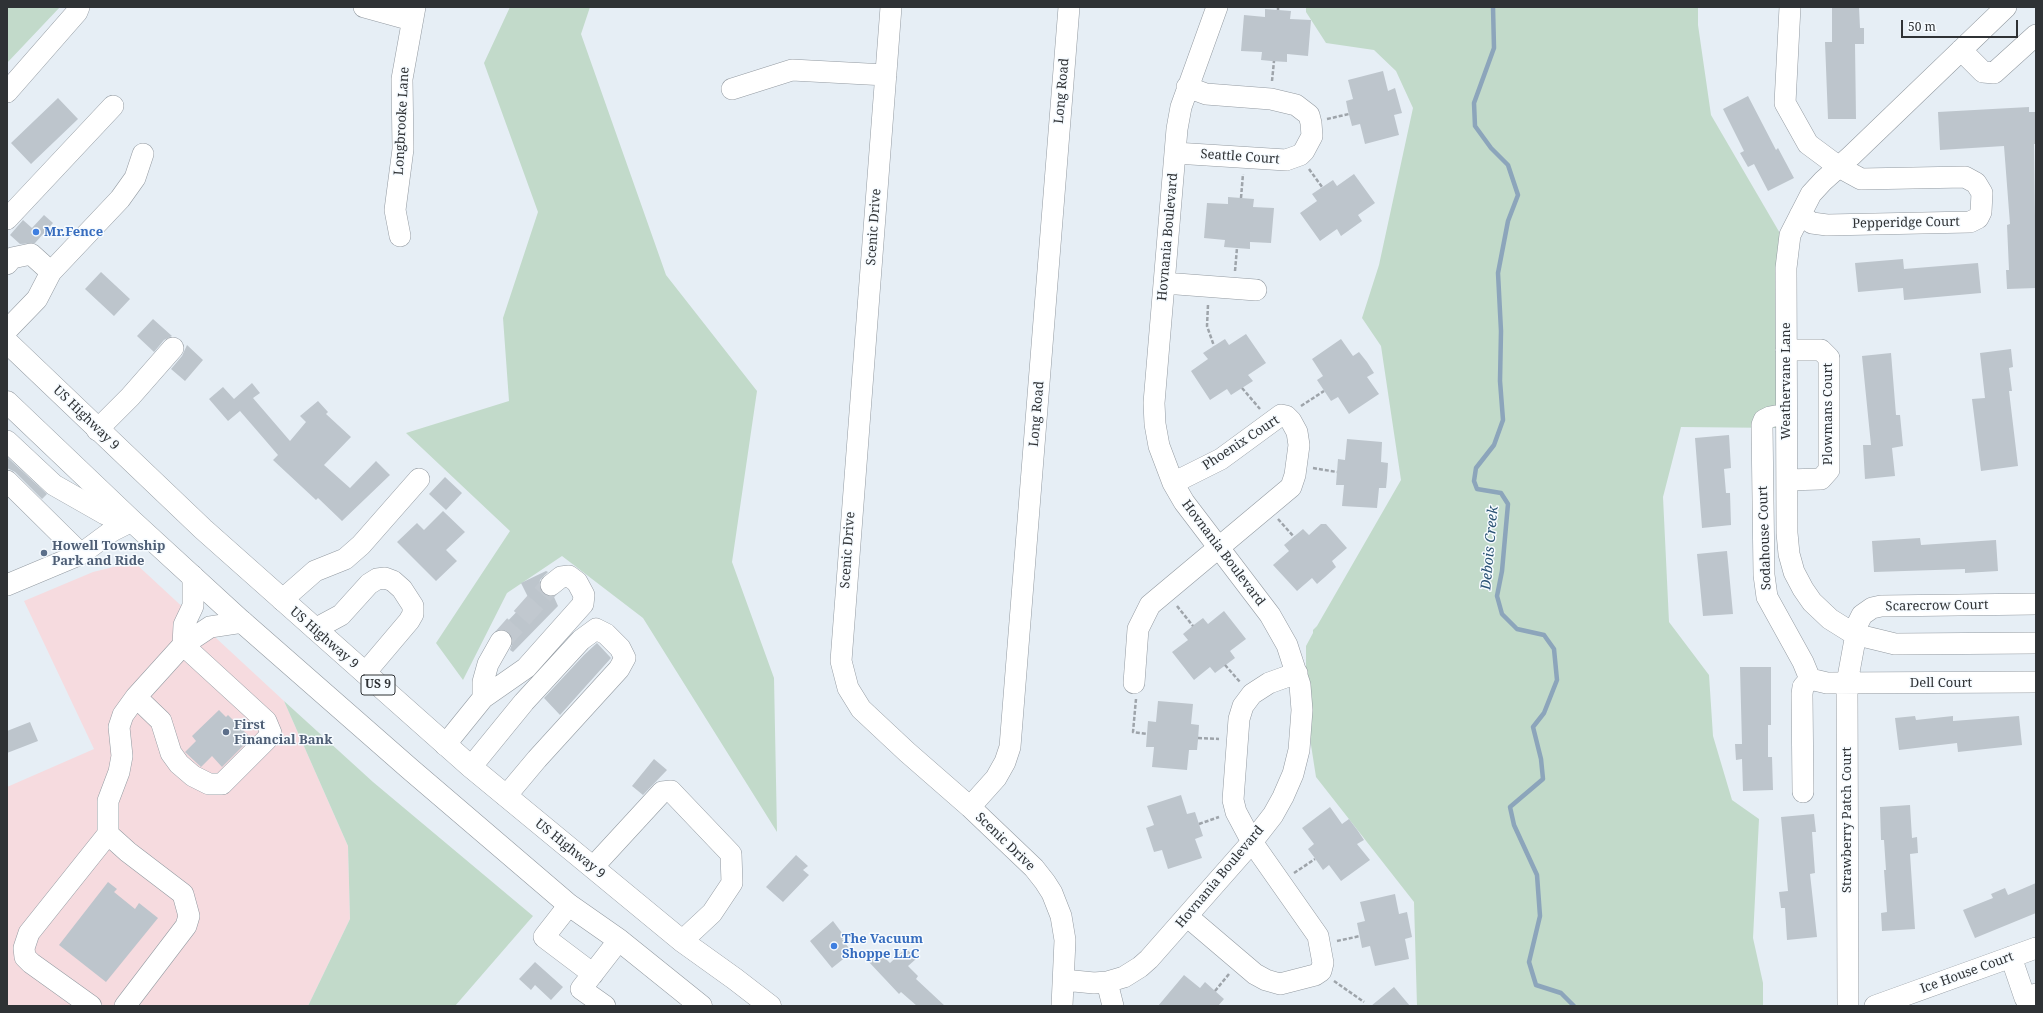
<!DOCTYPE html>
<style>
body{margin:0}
#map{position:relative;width:2043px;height:1013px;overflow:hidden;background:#e6eef5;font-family:"Noto Serif",serif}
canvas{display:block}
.frame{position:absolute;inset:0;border:8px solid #2f3235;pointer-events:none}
.scale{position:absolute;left:1901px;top:20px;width:117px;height:18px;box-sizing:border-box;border:2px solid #2f3235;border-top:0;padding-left:5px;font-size:12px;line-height:14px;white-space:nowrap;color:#2f3235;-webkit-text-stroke:3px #f6fbff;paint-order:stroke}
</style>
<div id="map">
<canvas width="2043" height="1013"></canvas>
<div class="frame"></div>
<div class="scale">50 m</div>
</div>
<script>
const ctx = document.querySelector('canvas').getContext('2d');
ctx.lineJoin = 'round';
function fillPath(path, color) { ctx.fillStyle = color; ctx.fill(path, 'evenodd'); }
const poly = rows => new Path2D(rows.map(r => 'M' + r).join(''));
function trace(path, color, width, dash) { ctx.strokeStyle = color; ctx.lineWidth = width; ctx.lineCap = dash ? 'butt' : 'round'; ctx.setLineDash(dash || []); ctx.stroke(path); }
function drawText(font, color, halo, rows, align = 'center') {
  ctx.font = font + ' "Noto Serif",serif'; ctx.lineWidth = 3; ctx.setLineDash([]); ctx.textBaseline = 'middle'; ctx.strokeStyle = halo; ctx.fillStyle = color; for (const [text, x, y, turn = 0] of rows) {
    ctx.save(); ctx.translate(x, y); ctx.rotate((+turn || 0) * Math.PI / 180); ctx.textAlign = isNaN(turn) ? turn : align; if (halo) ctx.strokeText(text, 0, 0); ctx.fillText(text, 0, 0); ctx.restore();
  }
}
fillPath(poly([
 [134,562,284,701,348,846,350,919,308,1006,7,1006,7,787,94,749,24,601,93,572]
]), '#f6dbdf');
fillPath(poly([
 [7,7,60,7,7,63],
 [510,7,590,7,581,34,666,275,757,391,732,562,774,678,777,832,643,618,562,556,507,593,463,680,436,643,510,531,406,433,509,401,503,318,538,212,484,63],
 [1306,7,1698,7,1698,25,1711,115,1781,235,1782,428,1681,427,1663,497,1669,622,1709,675,1713,736,1732,800,1759,819,1753,938,1763,983,1763,1006,1417,1006,1414,902,1316,777,1306,713,1306,646,1313,633,1313,630,1317,626,1401,480,1381,346,1362,318,1379,265,1413,108,1396,71,1374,50,1326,43,1306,12],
 [284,701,373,782,533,916,455,1006,308,1006,350,919,348,846]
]), '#c2daca');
trace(poly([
 [1493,7,1494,48,1474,103,1475,126,1491,148,1508,165,1518,195,1508,221,1498,273,1501,331,1500,381,1503,420,1494,445,1476,468,1474,481,1477,489,1501,493,1508,504,1502,571,1497,596,1502,614,1517,629,1544,635,1554,649,1557,680,1544,713,1533,727,1541,759,1543,779,1510,807,1514,825,1537,875,1540,916,1529,962,1536,985,1561,993,1574,1006]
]), '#8ca5bb', 4.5);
fillPath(poly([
 [1832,7,1859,7,1860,28,1864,28,1864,44,1855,44,1856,119,1828,119,1825,42,1832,42],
 [1265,9,1291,11,1290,19,1311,20,1308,56,1287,54,1287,62,1271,61,1261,60,1262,52,1241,51,1244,15,1265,17],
 [1383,71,1388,91,1395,88,1402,113,1394,115,1399,135,1365,144,1360,124,1352,126,1348,111,1346,101,1353,99,1348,80],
 [1748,96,1776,150,1778,148,1794,178,1768,191,1754,164,1748,167,1740,153,1744,151,1723,109],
 [58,98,78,119,31,164,11,143],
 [2029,107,2029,112,2036,112,2036,144,2034,144,2036,288,2007,289,2006,270,2009,270,2007,225,2010,224,2004,146,1940,150,1938,112],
 [1354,174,1375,203,1358,215,1362,221,1341,236,1337,229,1320,241,1300,213,1317,201,1312,194,1333,180,1337,186],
 [1228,197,1254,199,1253,207,1274,208,1271,243,1250,242,1250,249,1224,247,1225,240,1204,238,1207,203,1228,204],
 [44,215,53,223,35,243,20,244,10,235,23,220,32,228],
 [1903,259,1904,269,1978,263,1981,293,1904,300,1903,288,1858,292,1855,263],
 [101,272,130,299,114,316,85,289],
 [153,319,172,336,164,340,154,352,137,336],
 [1246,334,1266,363,1248,375,1253,381,1231,395,1227,389,1210,400,1191,371,1208,359,1203,353,1225,339,1229,345],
 [1341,339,1353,356,1359,352,1367,362,1374,373,1367,377,1379,394,1349,414,1338,397,1331,401,1317,380,1323,376,1312,359],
 [187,345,203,360,185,381,171,369,182,356],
 [2011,349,2013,367,2009,368,2012,391,2009,391,2018,466,1981,471,1972,399,1985,398,1980,353],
 [1891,353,1896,415,1900,415,1903,446,1892,448,1895,476,1865,479,1863,445,1871,445,1862,356],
 [252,383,260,393,253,398,290,441,306,422,300,416,318,401,328,412,326,414,351,437,324,465,350,488,376,461,390,475,342,521,318,498,316,500,273,460,278,455,240,411,228,421,209,399,223,387,234,399],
 [1729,435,1731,468,1724,469,1726,493,1730,493,1731,525,1702,528,1695,438],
 [1347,439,1382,442,1381,462,1388,463,1387,478,1386,488,1379,488,1377,508,1342,506,1344,485,1336,485,1338,459,1345,460],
 [7,457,47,494,42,499,15,472,7,468],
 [445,477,462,493,446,510,429,494],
 [443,511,465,532,446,550,457,561,436,581,397,542,417,523,424,530],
 [1321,524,1326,524,1347,548,1332,561,1336,567,1325,577,1317,584,1312,578,1297,591,1273,565,1289,551,1284,545,1303,529,1309,535],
 [1920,538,1921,545,1996,540,1998,571,1965,573,1965,569,1874,572,1872,541],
 [1727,551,1733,614,1703,616,1697,554],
 [546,571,548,572,540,580,539,587,546,596,554,597,558,606,513,652,510,650,513,641,511,635,507,630,500,629,529,599,521,583],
 [1224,611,1246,639,1230,651,1235,658,1215,673,1210,667,1194,680,1172,652,1188,640,1183,634,1195,624,1203,618,1208,624],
 [597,643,611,658,560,715,544,698,584,655],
 [1740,667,1771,667,1771,725,1768,725,1768,757,1772,757,1773,790,1743,791,1742,759,1736,760,1735,744,1742,744],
 [1158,701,1193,704,1191,724,1199,725,1198,740,1197,750,1189,750,1187,770,1152,767,1154,747,1146,747,1148,721,1156,722],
 [219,710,226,717,228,715,251,738,222,767,212,756,201,767,185,752,196,741,192,736],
 [1915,716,1916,720,1953,716,1953,721,2019,716,2022,745,1958,752,1957,743,1899,750,1895,718],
 [30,722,38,741,7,753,7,731],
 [654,759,667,770,643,795,632,786],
 [1181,795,1187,814,1195,812,1203,836,1195,839,1202,858,1168,869,1162,850,1154,852,1146,828,1154,825,1147,806],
 [1910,805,1912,838,1917,837,1918,853,1910,854,1915,929,1882,931,1881,913,1887,912,1884,870,1886,870,1884,840,1881,840,1880,807],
 [1330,807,1342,824,1349,819,1358,831,1364,840,1357,844,1370,860,1341,881,1329,865,1323,870,1314,857,1308,849,1314,844,1302,828],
 [1814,814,1816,832,1812,832,1815,873,1810,874,1817,937,1787,940,1785,908,1781,908,1779,892,1788,891,1781,817],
 [796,855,808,866,803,870,809,875,783,902,766,887],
 [108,882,117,889,114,892,135,909,139,903,158,918,106,982,59,945],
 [2036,883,2036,913,1975,938,1963,910,1993,898,1991,894,2005,888,2008,895],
 [1395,894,1399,914,1407,912,1412,937,1405,939,1409,959,1375,966,1370,946,1362,948,1357,923,1365,921,1360,902],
 [833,921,845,937,842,939,852,952,832,968,810,941],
 [906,948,916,959,908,966,918,976,916,979,945,1006,917,1006,901,992,899,994,868,961,879,952,890,963],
 [535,962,563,987,551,1000,535,985,531,990,519,979],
 [1184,975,1200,988,1205,982,1224,999,1218,1006,1158,1006],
 [1394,987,1410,1006,1371,1006]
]), '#bdc5cc');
trace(poly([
 [501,641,551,585]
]), '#c1c8cf', 21, [21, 10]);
const minor = poly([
 [364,7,411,20],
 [891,7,841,661,848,688,861,709,907,752,970,807,1034,868,1045,882,1052,893,1061,916,1065,940,1062,1006],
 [1790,7,1785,103,1808,144,1839,167,1861,179,1965,177,1976,183,1982,193,1981,212,1978,218,1970,222,1827,225,1812,223,1800,215],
 [2006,7,1851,156,1823,181,1811,194,1790,235,1786,268,1787,533,1789,554,1794,572,1803,589,1812,602,1830,619,1854,634,1895,644,2036,643],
 [1961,50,1983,72,1994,73,2036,35],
 [732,89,792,70,886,75],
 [7,92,77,12,79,7],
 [1175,153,1286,160,1300,155,1304,151,1312,136,1311,123,1309,115,1296,105,1271,99,1206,94,1187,87],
 [7,219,113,106],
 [400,236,395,210,403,149,402,79,415,7],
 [7,264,12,258,31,254,51,272,37,299,7,330],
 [51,272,120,199,135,178,143,154],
 [1164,283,1256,290],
 [1786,350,1821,350,1829,358,1829,470,1821,479,1787,480],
 [1786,414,1770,417,1764,420,1762,425,1764,575,1767,597,1803,662,1810,679],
 [97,430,130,397,173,348],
 [7,441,54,485,105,514,132,521],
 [7,481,81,554],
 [7,585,81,554,112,531,132,521],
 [282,600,315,571,345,559,361,545,419,479],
 [315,629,341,615,369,584,377,579,385,578,393,581,402,589,413,606,413,614,409,621,365,673],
 [501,641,488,664,483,682,483,698,526,668,583,604,584,595,577,582,569,576,561,577,551,585],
 [183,645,184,625,193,606,193,576],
 [1810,679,1827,683,2036,682],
 [1134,683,1138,629,1150,605,1291,487,1295,475,1299,445,1297,432,1291,421,1286,416,1281,415,1221,459,1173,483],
 [136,697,161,721,171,753,179,764,193,776,209,784,222,784,267,739,271,733,266,721,183,645],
 [445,745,483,698],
 [471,767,524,702,581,640,596,629,606,634,620,648,625,658,619,669,537,759,506,796],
 [1803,792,1802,694,1803,687,1810,679],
 [970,807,996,778,1005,762,1010,747,1069,7],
 [108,834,128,852,183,894,189,916,186,926,125,1006],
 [593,867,662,792,671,791,731,854,732,883,712,913,682,941],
 [569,905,544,937,593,974],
 [1188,917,1255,974,1266,980,1280,984,1315,975,1321,971,1323,963,1318,936,1252,842,1236,812,1233,800,1239,719,1243,706,1252,694,1269,683,1297,673],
 [2011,957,2025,998,2036,994],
 [1064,980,1094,983,1107,982,1124,977,1140,967,1149,959,1252,842,1273,815,1283,797,1293,774,1299,750,1302,710,1300,685,1287,645,1270,615,1184,502,1173,483,1159,446,1155,424,1154,403,1177,129,1181,107,1217,7],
 [1107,982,1113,1006],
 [91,1006,31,963,25,957,24,948,29,933,108,834,108,801,119,772,122,756,119,727,123,715,136,697,183,645,210,627,243,622],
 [605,1006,581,989,619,940],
 [1848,1006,1847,683,1858,623,1862,615,1872,608,1881,606,2036,604],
 [1875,1006,2036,948]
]);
const highway = poly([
 [7,342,203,529,471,767,682,941,735,979,770,1006],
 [7,402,132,521,240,620,410,769,569,905,619,940,701,1006]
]);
trace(minor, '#939aa1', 22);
trace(highway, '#939aa1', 23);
trace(poly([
 [1278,10,1278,7],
 [1272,81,1274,61],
 [1327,119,1349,114],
 [1309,169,1322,187],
 [1241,198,1243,174],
 [1235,271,1237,248],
 [1208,305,1207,326,1214,346],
 [1242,388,1260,409],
 [1301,406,1324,391],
 [1313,468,1337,472],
 [1278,519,1294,537],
 [1177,606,1193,626],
 [1225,665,1240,682],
 [1136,699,1133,732,1147,734],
 [1198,738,1219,739],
 [1199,824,1219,817],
 [1294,873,1315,859],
 [1337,941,1360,936],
 [1334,981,1364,1002],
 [1215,991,1229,974]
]), '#9ea4aa', 2.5, [4, 2]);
trace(minor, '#fff', 21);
trace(highway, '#fff', 22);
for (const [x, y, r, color] of [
 [36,232,4,"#3f7fe0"],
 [44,553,4,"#5c6f8a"],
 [226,732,4,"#5c6f8a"],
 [834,946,4,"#3f7fe0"]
]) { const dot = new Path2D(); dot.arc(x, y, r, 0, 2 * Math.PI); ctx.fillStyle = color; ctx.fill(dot); trace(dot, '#f6fbff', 1.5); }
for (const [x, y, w] of [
 [378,685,34]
]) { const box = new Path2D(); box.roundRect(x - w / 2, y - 10, w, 20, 3); ctx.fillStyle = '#f6fbff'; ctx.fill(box); trace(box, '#2f3235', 1); }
drawText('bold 12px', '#2f3235', null, [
 ["US 9",378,685]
]);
drawText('13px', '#2f3235', '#f6fbff', [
 ["Long Road",1062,91,-85],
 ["Longbrooke Lane",402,121,-87],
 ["Seattle Court",1240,157,4],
 ["Pepperidge Court",1906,223,-1],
 ["Scenic Drive",874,227,-86],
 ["Hovnania Boulevard",1168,237,-85],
 ["Weathervane Lane",1786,381,-90],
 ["Long Road",1037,414,-85],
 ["Plowmans Court",1828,414,-90],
 ["US Highway 9",86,418,44],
 ["Phoenix Court",1241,443,-33],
 ["Sodahouse Court",1765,538,-92],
 ["Scenic Drive",848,550,-86],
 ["Hovnania Boulevard",1223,553,53],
 ["Scarecrow Court",1937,606,-1],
 ["US Highway 9",324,638,41],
 ["Dell Court",1941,683],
 ["Strawberry Patch Court",1847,820,-90],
 ["Scenic Drive",1005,842,44],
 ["US Highway 9",570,849,39],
 ["Hovnania Boulevard",1220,877,-50],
 ["Ice House Court",1967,973,-20]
]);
drawText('bold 13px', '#366cbe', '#f6fbff', [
 ["Mr.Fence",44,232],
 ["The Vacuum",842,939],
 ["Shoppe LLC",842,954]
], 'left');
drawText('bold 13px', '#4e5e75', '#f6fbff', [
 ["Howell Township",52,546],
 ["Park and Ride",52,561],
 ["First",234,725],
 ["Financial Bank",234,740]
], 'left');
drawText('italic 14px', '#2a5274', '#f6fbff', [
 ["Debois Creek",1490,548,-85]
]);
</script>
